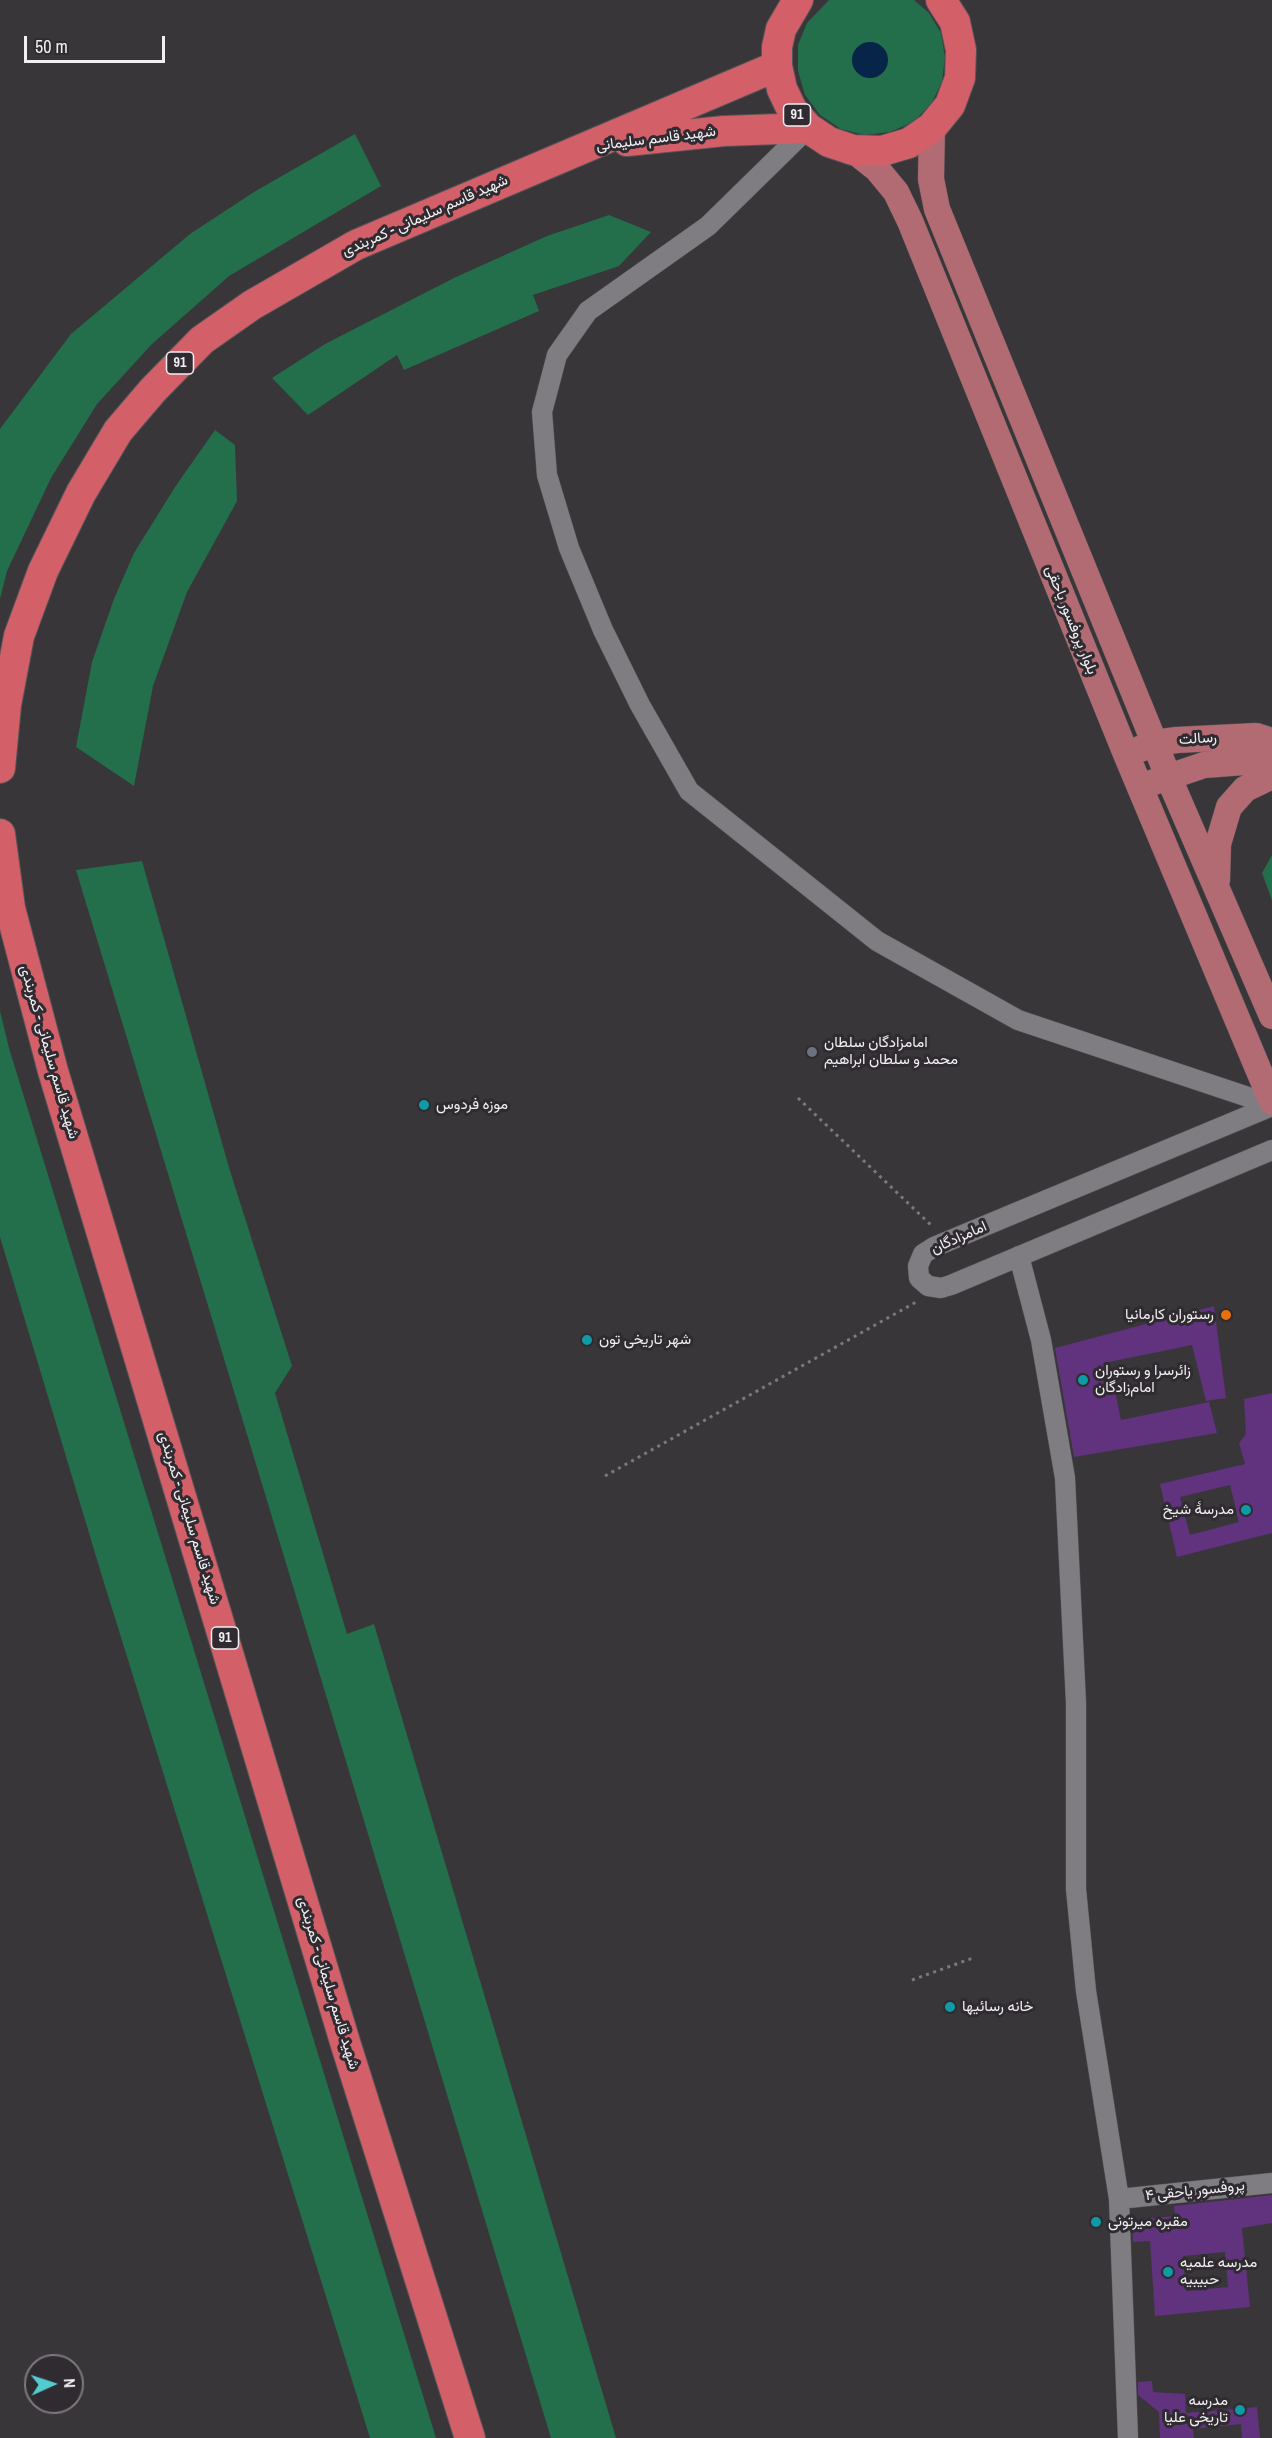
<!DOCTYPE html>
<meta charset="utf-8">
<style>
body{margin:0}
#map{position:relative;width:1272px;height:2438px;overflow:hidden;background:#39363a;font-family:"Archivo Narrow",sans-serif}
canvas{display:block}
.north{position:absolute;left:24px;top:2354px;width:60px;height:60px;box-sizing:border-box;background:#2f2b30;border:2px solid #7d797e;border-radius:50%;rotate:87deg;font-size:16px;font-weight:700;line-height:24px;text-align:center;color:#f1eff2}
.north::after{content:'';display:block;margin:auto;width:21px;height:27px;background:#52ccd0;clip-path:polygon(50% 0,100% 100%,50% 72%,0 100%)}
.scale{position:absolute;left:24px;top:36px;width:141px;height:27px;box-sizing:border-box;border:3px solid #f1eff2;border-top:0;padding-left:8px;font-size:18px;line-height:21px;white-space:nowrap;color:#f1eff2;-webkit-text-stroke:4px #2f2b30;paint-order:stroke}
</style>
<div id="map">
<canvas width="1272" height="2438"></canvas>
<div class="north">N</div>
<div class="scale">50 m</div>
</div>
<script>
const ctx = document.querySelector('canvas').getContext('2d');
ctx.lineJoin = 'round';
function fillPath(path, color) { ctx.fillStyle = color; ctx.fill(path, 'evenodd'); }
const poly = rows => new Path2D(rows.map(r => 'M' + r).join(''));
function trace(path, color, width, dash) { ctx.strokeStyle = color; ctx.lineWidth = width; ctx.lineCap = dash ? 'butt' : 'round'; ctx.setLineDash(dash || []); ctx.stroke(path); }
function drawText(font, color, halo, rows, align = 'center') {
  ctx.font = font + ' "Archivo Narrow",Vazirmatn,sans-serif'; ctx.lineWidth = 6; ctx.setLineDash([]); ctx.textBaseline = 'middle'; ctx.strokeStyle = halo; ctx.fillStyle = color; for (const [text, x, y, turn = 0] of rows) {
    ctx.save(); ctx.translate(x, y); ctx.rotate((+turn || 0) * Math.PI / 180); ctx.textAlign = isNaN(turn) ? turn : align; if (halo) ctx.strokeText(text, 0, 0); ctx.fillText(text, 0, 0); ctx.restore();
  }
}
fillPath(poly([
 [829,0,914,0,929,13,941,33,945,57,942,82,931,104,913,122,890,132,865,135,841,129,820,115,805,95,798,71,798,45,807,23],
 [862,45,888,60,884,71,875,77,869,78,854,53],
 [355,134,381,186,229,276,152,344,97,404,51,478,7,571,0,599,0,429,71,334,190,234,254,192],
 [609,215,651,232,619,266,533,295,539,311,404,370,397,355,308,415,272,378,325,344,456,277,547,236],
 [215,430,235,445,237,501,187,592,153,686,134,786,76,747,92,662,114,599,134,553,175,487],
 [1272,855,1272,900,1262,873],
 [142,861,230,1171,292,1366,275,1393,347,1634,374,1624,616,2438,551,2438,76,870],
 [0,1011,9,1048,436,2438,370,2438,101,1573,0,1237]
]), '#236e4b');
fillPath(poly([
 '852 60a18 18 0 1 1 36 0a18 18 0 1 1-36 0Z'
]), '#072449');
fillPath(poly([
 [1214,1306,1226,1398,1206,1401,1192,1345,1109,1362,1121,1420,1209,1402,1217,1433,1074,1457,1055,1348],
 [1272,1393,1272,1533,1177,1557,1160,1484,1245,1464,1239,1443,1246,1434,1244,1399],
 [1230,1485,1239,1522,1190,1535,1180,1497],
 [1272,2195,1272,2223,1242,2228,1250,2307,1155,2316,1150,2241,1133,2242,1132,2220,1175,2216,1174,2206],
 [1225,2252,1228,2287,1186,2291,1183,2256],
 [1152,2381,1153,2392,1185,2394,1186,2413,1257,2407,1260,2438,1242,2438,1241,2424,1193,2429,1194,2438,1160,2438,1159,2412,1138,2395,1138,2382]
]), '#61327d');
const minor = poly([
 [808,128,708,226,588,311,557,355,542,412,547,475,569,548,603,630,640,705,689,791,877,941,1018,1020,1272,1105],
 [1272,1106,934,1247,923,1254,918,1266,919,1278,928,1286,941,1288,951,1285,1272,1150],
 [1019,1256,1041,1340,1065,1478,1076,1703,1076,1889,1086,1991,1119,2199,1128,2438],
 [1119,2199,1272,2183]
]);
const major = poly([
 [932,127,931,179,937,209,1168,776,1272,1016],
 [853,150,877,169,896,192,910,221,1126,754,1272,1102],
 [1140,749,1154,743,1177,740,1256,736,1272,741],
 [1154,782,1204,765,1272,760],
 [1217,880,1218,844,1229,807,1245,789,1272,776]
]);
const highway = poly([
 [798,0,781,29,777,47,777,66,782,89,792,110,808,128,829,142,853,150,882,151,909,143,932,127,950,105,960,78,961,50,955,22,941,0],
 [627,141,724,131,808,128],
 [0,768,6,705,19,636,43,571,81,493,118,431,153,390,202,340,252,305,356,245,777,66],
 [0,834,10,908,53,1071,345,2042,470,2438]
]);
trace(minor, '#565457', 21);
trace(major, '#565457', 27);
trace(highway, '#565457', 32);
trace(poly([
 [798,1098,933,1227],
 [605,1476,918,1301],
 [912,1980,973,1958]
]), '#7b797c', 3, [3, 4.5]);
trace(minor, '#807d82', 20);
trace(major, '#b26b73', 26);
trace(highway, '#d35f69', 30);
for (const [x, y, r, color] of [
 [812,1052,6,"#6b7280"],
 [424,1105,6,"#0f9aa8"],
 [1226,1315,6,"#e8710a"],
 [587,1340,6,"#0f9aa8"],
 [1083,1380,6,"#0f9aa8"],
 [1246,1510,6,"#0f9aa8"],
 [950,2007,6,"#0f9aa8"],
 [1096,2222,6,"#0f9aa8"],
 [1168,2272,6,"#0f9aa8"],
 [1240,2410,6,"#0f9aa8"]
]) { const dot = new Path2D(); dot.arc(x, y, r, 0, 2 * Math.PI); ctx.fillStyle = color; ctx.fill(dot); trace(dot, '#2f2b30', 2); }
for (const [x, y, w] of [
 [797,115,27],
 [180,363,27],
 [225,1638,27]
]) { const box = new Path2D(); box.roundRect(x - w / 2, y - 11, w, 22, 4.5); ctx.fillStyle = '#2f2b30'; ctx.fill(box); trace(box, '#f1eff2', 1.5); }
drawText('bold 14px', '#f1eff2', null, [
 ["91",797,115],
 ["91",180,363],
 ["91",225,1638]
]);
drawText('15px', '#f1eff2', '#2f2b30', [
 ["شهید قاسم سلیمانی",656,139,-7],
 ["شهید قاسم سلیمانی - کمربندی",425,216,-24],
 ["بلوار پروفسور یاحقی",1071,620,68],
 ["رسالت",1198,739,-4],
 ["شهید قاسم سلیمانی - کمربندی",49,1052,74],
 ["امامزادگان",959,1238,-24],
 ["شهید قاسم سلیمانی - کمربندی",189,1518,73],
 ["شهید قاسم سلیمانی - کمربندی",328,1983,73],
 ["پروفسور یاحقی ۴",1195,2191,-6]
]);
drawText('15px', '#f1eff2', '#2f2b30', [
 ["امامزادگان سلطان",824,1043],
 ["محمد و سلطان ابراهیم",824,1060],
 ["موزه فردوس",436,1105],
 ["رستوران کارمانیا",1214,1315,"right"],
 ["شهر تاریخی تون",599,1340],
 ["زائرسرا و رستوران",1095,1371],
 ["امام‌زادگان",1095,1388],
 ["مدرسهٔ شیخ",1234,1510,"right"],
 ["خانه رسائیها",962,2007],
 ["مقبره میرتونی",1108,2222],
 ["مدرسه علمیه",1180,2263],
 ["حبیبیه",1180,2280],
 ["مدرسه",1228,2401,"right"],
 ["تاریخی علیا",1228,2418,"right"]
], 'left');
</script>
